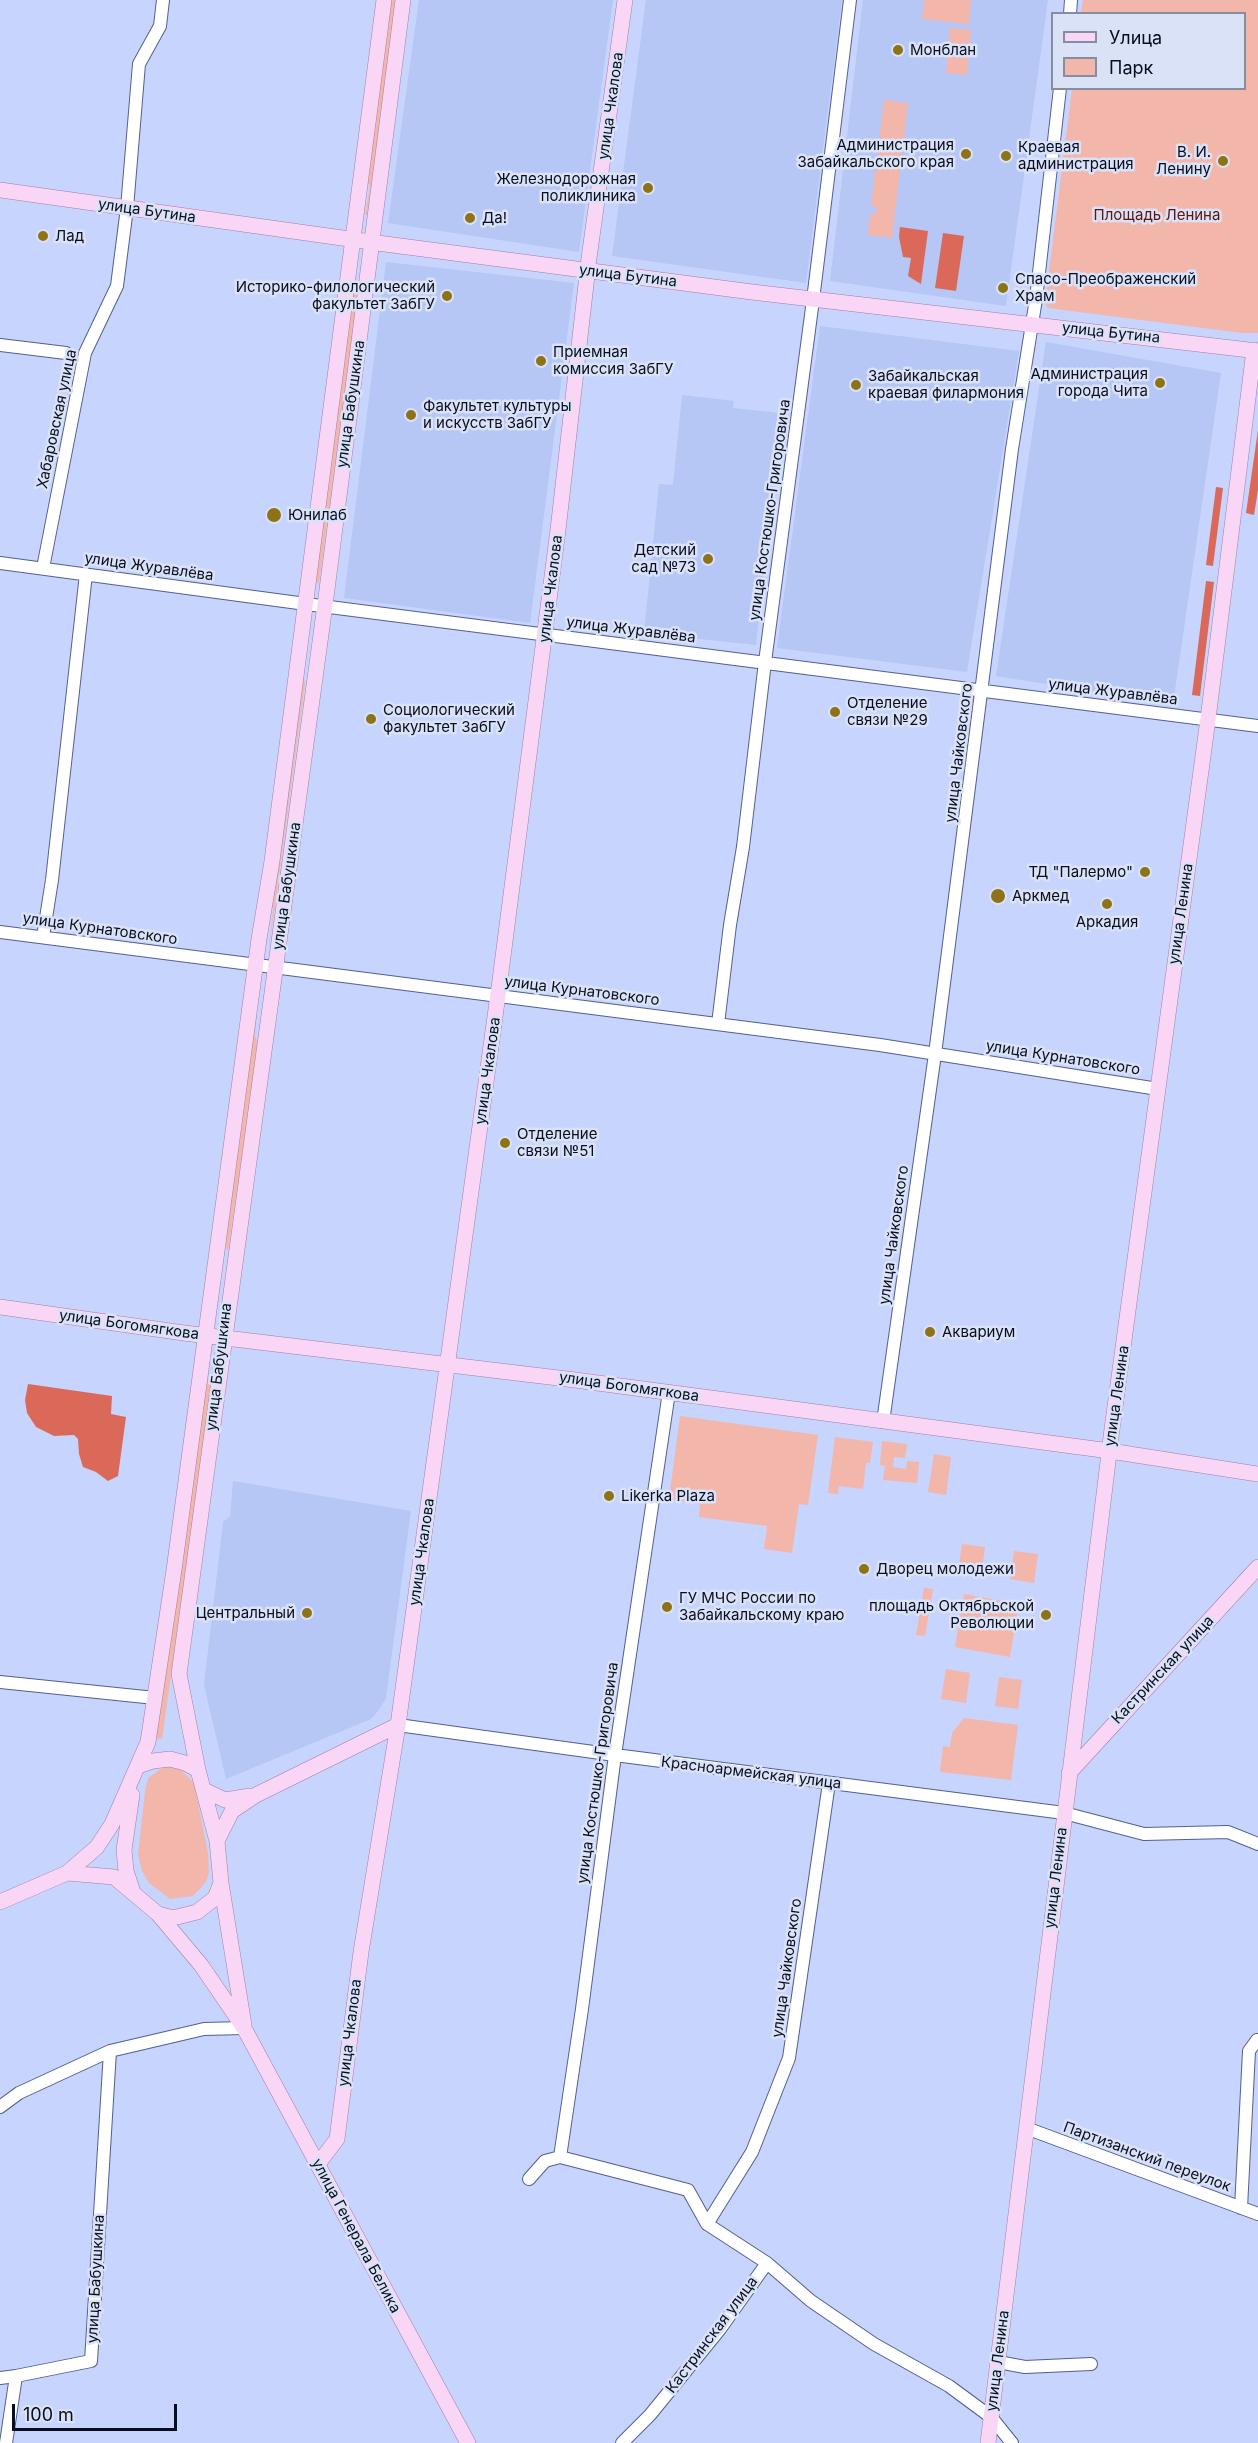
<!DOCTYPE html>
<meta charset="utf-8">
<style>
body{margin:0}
#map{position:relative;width:1258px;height:2443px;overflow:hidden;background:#c6d4fe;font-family:Inter,sans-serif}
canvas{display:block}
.legend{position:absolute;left:1051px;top:12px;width:195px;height:78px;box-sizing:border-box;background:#dae2f7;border:2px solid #868da1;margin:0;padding:8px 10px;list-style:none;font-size:18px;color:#090e1f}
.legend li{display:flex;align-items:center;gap:12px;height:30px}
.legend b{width:30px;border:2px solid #868da1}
.scale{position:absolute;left:12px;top:2404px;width:165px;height:27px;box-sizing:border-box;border:3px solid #090e1f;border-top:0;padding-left:8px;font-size:18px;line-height:21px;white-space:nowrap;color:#090e1f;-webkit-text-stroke:4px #dae2f7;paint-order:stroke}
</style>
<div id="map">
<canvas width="1258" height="2443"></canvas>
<ul class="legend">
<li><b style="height:8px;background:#f9d6f5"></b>Улица</li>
<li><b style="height:16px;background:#f3b6ab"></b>Парк</li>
</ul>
<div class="scale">100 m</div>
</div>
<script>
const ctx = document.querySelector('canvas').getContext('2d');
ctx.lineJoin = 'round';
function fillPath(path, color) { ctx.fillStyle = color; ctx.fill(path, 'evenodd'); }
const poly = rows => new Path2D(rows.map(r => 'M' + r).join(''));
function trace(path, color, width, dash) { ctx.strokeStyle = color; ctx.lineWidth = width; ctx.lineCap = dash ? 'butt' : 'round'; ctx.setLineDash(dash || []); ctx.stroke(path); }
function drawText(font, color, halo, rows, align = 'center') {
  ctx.font = font + ' Inter,sans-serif'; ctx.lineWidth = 5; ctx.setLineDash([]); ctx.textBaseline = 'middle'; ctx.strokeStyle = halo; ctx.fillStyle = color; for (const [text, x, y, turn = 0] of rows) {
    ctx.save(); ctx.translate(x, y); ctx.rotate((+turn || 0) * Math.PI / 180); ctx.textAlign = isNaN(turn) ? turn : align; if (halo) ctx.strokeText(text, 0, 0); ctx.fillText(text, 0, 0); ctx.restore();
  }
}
fillPath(poly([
 [419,0,613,0,579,252,388,223],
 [646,0,842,0,806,283,612,256],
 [863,0,1048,0,1006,306,830,281],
 [386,262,574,283,530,623,344,598],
 [820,326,1019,351,967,672,777,648],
 [1046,342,1221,373,1173,704,996,676],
 [682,395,734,401,733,408,780,413,756,645,644,633,659,484,673,485],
 [233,1481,411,1511,386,1698,378,1711,371,1719,226,1779,204,1685,223,1522,230,1516]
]), '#b6c6f5');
fillPath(poly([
 [391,0,397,0,367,215,365,215,370,187,367,181],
 [924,0,971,0,969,24,922,19],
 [1083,0,1258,0,1258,333,1242,333,1048,308,1045,303,1072,89,1244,88,1244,14,1081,13],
 [950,28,971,30,967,75,946,73],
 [884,100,908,103,892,238,868,235,870,214,876,214,877,207,871,206],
 [357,257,355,287,358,295,319,583,313,583],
 [303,674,305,684,269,949,273,908,270,901],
 [258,996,255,1035,258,1045,220,1307,228,1251,225,1245],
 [205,1376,213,1377,162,1739,154,1738],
 [680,1416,818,1435,808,1505,799,1504,792,1553,764,1549,767,1526,699,1517,700,1504,669,1499],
 [835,1437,873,1442,870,1463,866,1463,863,1489,839,1486,838,1494,828,1493],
 [882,1441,907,1444,905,1458,894,1457,893,1467,906,1469,907,1461,919,1462,917,1483,883,1480,885,1466,880,1465],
 [934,1454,951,1457,946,1495,928,1492],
 [962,1544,985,1547,981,1577,958,1574],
 [1014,1551,1038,1554,1034,1583,1010,1579],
 [924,1588,933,1589,925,1636,916,1635],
 [964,1594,1019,1604,1010,1657,955,1647],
 [946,1669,970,1673,966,1703,941,1699],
 [999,1677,1022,1680,1018,1709,995,1706],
 [964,1718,1018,1725,1011,1780,940,1772,943,1746,950,1747,952,1733],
 [166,1765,178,1767,194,1783,208,1853,209,1873,206,1882,193,1896,170,1899,149,1883,142,1871,138,1855,145,1791,148,1778]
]), '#f3b6ab');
fillPath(poly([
 [900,227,928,231,921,284,908,276,911,258,903,257,899,237],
 [943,233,964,236,956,291,935,288],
 [1258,430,1258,490,1254,515,1246,513],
 [1216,487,1223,488,1213,566,1206,565],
 [1206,581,1214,582,1200,696,1192,695],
 [28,1384,112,1396,111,1414,126,1417,118,1476,108,1481,96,1472,83,1467,79,1454,78,1439,74,1435,54,1436,36,1427,27,1413,25,1400]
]), '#db6959');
const minor = poly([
 [1070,14,1071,0],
 [0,345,66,353],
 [0,563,306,604,1258,726],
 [43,568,85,353,117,286,127,208,139,64,160,26,163,0],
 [0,932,880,1045,1158,1089],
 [43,937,52,880,86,574],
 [718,1024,730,925,743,847,765,662,813,300,850,0],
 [883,1422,935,1054,1012,449,1036,299,1060,88],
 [0,1682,155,1698],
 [398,1725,615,1755,1064,1813,1144,1834,1228,1832,1258,1844],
 [0,2107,19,2093,110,2051,204,2029,244,2028],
 [1026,2128,1258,2214],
 [560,2157,582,2009,615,1755,669,1392],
 [529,2179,545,2161,560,2157,688,2190,707,2224],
 [1241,2208,1249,2051,1257,2040],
 [767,2263,811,2301,874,2344,949,2386,991,2417,1012,2443],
 [998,2362,1025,2367,1091,2364],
 [0,2378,16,2376],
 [6,2443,16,2376,91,2361,110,2051],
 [622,2443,650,2415,720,2329,767,2263,707,2224,752,2152,789,2058,829,1783]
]);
const major = poly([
 [0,190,385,244,752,292,1258,351],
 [0,1307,184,1333,575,1380,1110,1451,1258,1474],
 [138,1766,153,1761,170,1759,185,1763,198,1770],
 [1069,1773,1258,1567],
 [204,1790,225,1800,250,1796],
 [132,1795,124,1850,126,1871,133,1892],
 [217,1841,232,1811,256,1795,398,1725],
 [67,1873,114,1877,158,1914,201,1965,244,2028,468,2443],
 [221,1883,244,2025],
 [0,1902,67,1873,97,1847,112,1824,148,1742,174,1570,259,939,272,861,384,0],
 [158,1914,173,1918,197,1912,215,1898,221,1883,217,1841,198,1770,179,1674,325,605,403,0],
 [318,2164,337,2139,361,1952,398,1725,500,980,558,530,589,258,625,0],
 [988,2443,1112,1429,1208,719,1254,350]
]);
trace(minor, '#52608d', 14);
trace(major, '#a27ea6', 16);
trace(minor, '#fff', 12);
trace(major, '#f9d6f5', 15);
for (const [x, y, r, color] of [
 [898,50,6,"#8e7216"],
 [966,154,6,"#8e7216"],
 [1006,156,6,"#8e7216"],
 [1223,161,6,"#8e7216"],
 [648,188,6,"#8e7216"],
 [470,218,6,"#8e7216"],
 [43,236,6,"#8e7216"],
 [1003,288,6,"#8e7216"],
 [447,296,6,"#8e7216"],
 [541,361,6,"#8e7216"],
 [1160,383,6,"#8e7216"],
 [856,385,6,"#8e7216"],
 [411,415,6,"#8e7216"],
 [274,515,8,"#8e7216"],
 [708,559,6,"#8e7216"],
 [835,712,6,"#8e7216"],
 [371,719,6,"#8e7216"],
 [1145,872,6,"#8e7216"],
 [998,896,8,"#8e7216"],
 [1107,904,6,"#8e7216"],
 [505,1143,6,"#8e7216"],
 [930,1332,6,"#8e7216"],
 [609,1496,6,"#8e7216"],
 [864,1569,6,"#8e7216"],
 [667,1607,6,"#8e7216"],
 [307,1613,6,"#8e7216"],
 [1046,1615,6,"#8e7216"]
]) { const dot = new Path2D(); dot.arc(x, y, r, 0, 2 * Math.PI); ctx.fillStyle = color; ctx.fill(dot); trace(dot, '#dae2f7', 2); }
drawText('15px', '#090e1f', '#dae2f7', [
 ["Монблан",910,50],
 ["Администрация",954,145,"right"],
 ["Забайкальского края",954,162,"right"],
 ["Краевая",1018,147],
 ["администрация",1018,164],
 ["В. И.",1211,152,"right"],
 ["Ленину",1211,169,"right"],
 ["Железнодорожная",636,179,"right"],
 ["поликлиника",636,196,"right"],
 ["Да!",482,218],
 ["Лад",55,236],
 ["Спасо-Преображенский",1015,279],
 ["Храм",1015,296],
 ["Историко-филологический",435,287,"right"],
 ["факультет ЗабГУ",435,304,"right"],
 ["Приемная",553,352],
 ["комиссия ЗабГУ",553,369],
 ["Администрация",1148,374,"right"],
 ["города Чита",1148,391,"right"],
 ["Забайкальская",868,376],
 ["краевая филармония",868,393],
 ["Факультет культуры",423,406],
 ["и искусств ЗабГУ",423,423],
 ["Юнилаб",288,515],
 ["Детский",696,550,"right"],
 ["сад №73",696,567,"right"],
 ["Отделение",847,703],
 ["связи №29",847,720],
 ["Социологический",383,710],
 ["факультет ЗабГУ",383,727],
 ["ТД \"Палермо\"",1133,872,"right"],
 ["Аркмед",1012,896],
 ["Аркадия",1107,922,"center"],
 ["Отделение",517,1134],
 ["связи №51",517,1151],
 ["Аквариум",942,1332],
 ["Likerka Plaza",621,1496],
 ["Дворец молодежи",876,1569],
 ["ГУ МЧС России по",679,1598],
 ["Забайкальскому краю",679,1615],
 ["площадь Октябрьской",1034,1606,"right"],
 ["Революции",1034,1623,"right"],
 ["Центральный",295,1613,"right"]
], 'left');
drawText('15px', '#090e1f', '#dae2f7', [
 ["улица Чкалова",611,106,-82],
 ["улица Бутина",147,211,8],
 ["улица Бутина",628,276,7],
 ["улица Бутина",1111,333,6],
 ["улица Бабушкина",351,404,-82],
 ["Хабаровская улица",57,419,-78],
 ["улица Костюшко-Григоровича",770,510,-82],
 ["улица Журавлёва",149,567,8],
 ["улица Чкалова",551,589,-83],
 ["улица Журавлёва",631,630,7],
 ["улица Журавлёва",1113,692,7],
 ["улица Чайковского",959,753,-83],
 ["улица Бабушкина",287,886,-82],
 ["улица Ленина",1181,914,-82],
 ["улица Курнатовского",100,929,8],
 ["улица Курнатовского",582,991,7],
 ["улица Курнатовского",1063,1058,9],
 ["улица Чкалова",488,1071,-82],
 ["улица Чайковского",894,1235,-82],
 ["улица Богомягкова",129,1325,8],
 ["улица Бабушкина",219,1367,-83],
 ["улица Богомягкова",629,1387,8],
 ["улица Ленина",1117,1396,-82],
 ["улица Чкалова",422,1552,-82],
 ["Кастринская улица",1163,1670,-47],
 ["улица Костюшко-Григоровича",598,1773,-82],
 ["Красноармейская улица",751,1773,7],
 ["улица Ленина",1056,1878,-83],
 ["улица Чайковского",787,1968,-82],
 ["улица Чкалова",350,2033,-83],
 ["Партизанский переулок",1147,2157,20],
 ["улица Генерала Белика",356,2236,62],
 ["улица Бабушкина",96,2279,-87],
 ["Кастринская улица",712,2335,-53],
 ["улица Ленина",998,2361,-83]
]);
drawText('15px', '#5d150d', '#dae2f7', [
 ["Площадь Ленина",1157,215]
]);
</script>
